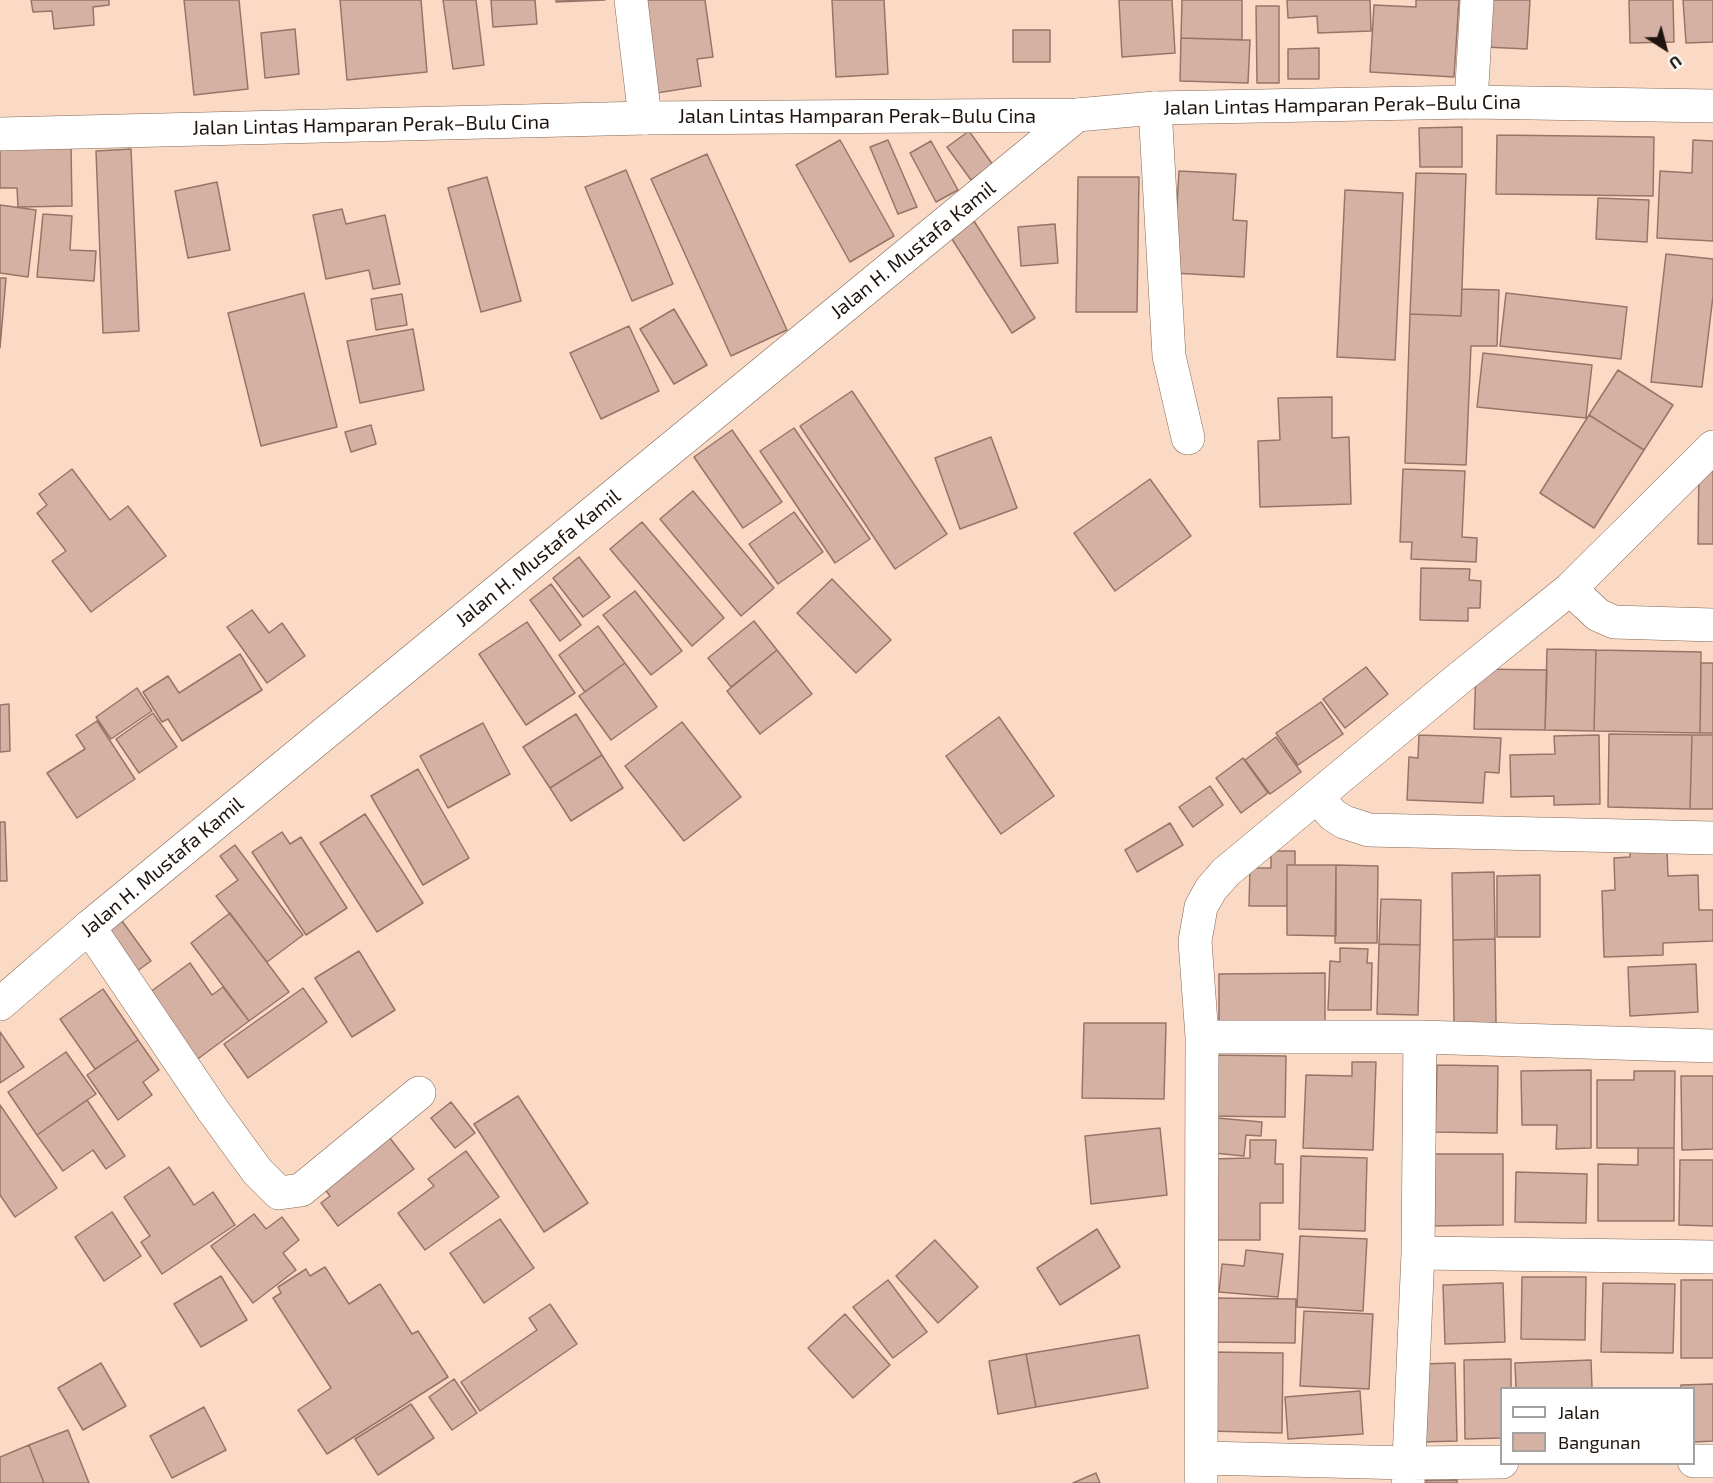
<!DOCTYPE html>
<meta charset="utf-8">
<style>
body{margin:0}
#map{position:relative;width:1713px;height:1483px;overflow:hidden;background:#fbdac5;font-family:"Exo 2",sans-serif}
canvas{display:block}
.legend{position:absolute;left:1500px;top:1387px;width:195px;height:78px;box-sizing:border-box;background:#fff;border:2px solid #a6a19f;margin:0;padding:8px 10px;list-style:none;font-size:18px;color:#20150e}
.legend li{display:flex;align-items:center;gap:12px;height:30px}
.legend b{width:30px;border:2px solid #a6a19f}
.north{position:absolute;left:1635px;top:18px;width:60px;height:60px;-webkit-text-stroke:4px #fff;paint-order:stroke;rotate:144deg;font-size:16px;font-weight:700;line-height:24px;text-align:center;color:#20150e}
.north::after{content:'';display:block;margin:auto;width:21px;height:27px;background:#20150e;clip-path:polygon(50% 0,100% 100%,50% 72%,0 100%)}
</style>
<div id="map">
<canvas width="1713" height="1483"></canvas>
<ul class="legend">
<li><b style="height:8px;background:#fff"></b>Jalan</li>
<li><b style="height:16px;background:#d5b1a3"></b>Bangunan</li>
</ul>
<div class="north">U</div>
</div>
<script>
const ctx = document.querySelector('canvas').getContext('2d');
ctx.lineJoin = 'round';
function fillPath(path, color) { ctx.fillStyle = color; ctx.fill(path, 'evenodd'); }
const poly = rows => new Path2D(rows.map(r => 'M' + r).join(''));
function trace(path, color, width, dash) { ctx.strokeStyle = color; ctx.lineWidth = width; ctx.lineCap = dash ? 'butt' : 'round'; ctx.setLineDash(dash || []); ctx.stroke(path); }
function drawText(font, color, halo, rows, align = 'center') {
  ctx.font = font + ' "Exo 2",sans-serif'; ctx.lineWidth = 6; ctx.setLineDash([]); ctx.textBaseline = 'middle'; ctx.strokeStyle = halo; ctx.fillStyle = color; for (const [text, x, y, turn = 0] of rows) {
    ctx.save(); ctx.translate(x, y); ctx.rotate((+turn || 0) * Math.PI / 180); ctx.textAlign = isNaN(turn) ? turn : align; if (halo) ctx.strokeText(text, 0, 0); ctx.fillText(text, 0, 0); ctx.restore();
  }
}
const building = poly([
 [31,0,109,0,109,5,93,7,94,25,54,29,52,11,33,12,31,0],
 [184,0,239,0,248,89,194,95,184,0],
 [340,0,421,0,427,72,347,80,340,0],
 [443,0,476,0,484,65,453,69,443,0],
 [491,0,535,0,537,24,493,27,491,0],
 [556,0,605,0,556,2,556,0],
 [636,0,705,0,713,57,697,59,701,86,650,94,636,0],
 [832,0,884,0,888,74,836,77,832,0],
 [1119,0,1172,0,1175,53,1122,57,1119,0],
 [1182,0,1242,0,1242,40,1181,38,1182,0],
 [1287,0,1370,0,1371,31,1318,33,1317,16,1288,18,1287,0],
 [1416,0,1459,0,1454,77,1370,72,1374,5,1416,7,1416,0],
 [1487,0,1530,0,1527,49,1485,47,1487,0],
 [1629,0,1673,0,1674,42,1630,43,1629,0],
 [1683,0,1713,0,1713,42,1686,43,1683,0],
 [1256,6,1279,6,1279,83,1257,83,1256,6],
 [295,29,299,74,265,78,261,33,295,29],
 [1013,30,1050,30,1050,62,1013,62,1013,30],
 [1181,38,1250,40,1248,83,1180,81,1181,38],
 [1319,48,1319,79,1288,79,1288,49,1319,48],
 [1462,127,1462,167,1420,167,1419,128,1462,127],
 [969,131,993,165,971,180,947,147,969,131],
 [1497,135,1654,137,1653,196,1496,194,1497,135],
 [840,140,894,236,850,262,796,165,840,140],
 [888,140,917,207,898,214,870,147,888,140],
 [1693,140,1713,141,1713,241,1657,238,1660,171,1692,173,1693,140],
 [931,141,958,190,936,202,910,153,931,141],
 [71,146,72,206,18,207,17,188,0,188,0,147,71,146],
 [131,149,139,331,103,333,96,151,131,149],
 [707,154,787,330,731,356,651,179,707,154],
 [626,170,673,284,632,301,585,187,626,170],
 [1179,171,1236,174,1233,220,1247,221,1244,277,1173,273,1179,171],
 [1416,173,1466,174,1461,316,1410,314,1416,173],
 [487,177,521,301,481,312,448,188,487,177],
 [1078,177,1139,177,1137,312,1076,312,1078,177],
 [217,182,230,250,188,258,175,191,217,182],
 [1345,190,1403,193,1395,360,1337,357,1345,190],
 [1598,198,1649,200,1647,242,1596,239,1598,198],
 [0,205,36,210,28,277,0,273,0,205],
 [342,209,346,224,385,215,400,284,373,289,369,270,326,279,313,215,342,209],
 [43,214,72,216,70,250,96,251,94,281,37,277,43,214],
 [974,221,1035,318,1012,333,950,236,974,221],
 [1055,224,1058,263,1021,266,1018,227,1055,224],
 [1666,254,1713,259,1713,296,1702,387,1651,382,1666,254],
 [0,278,6,278,0,348,0,278],
 [1462,289,1499,290,1497,346,1471,346,1466,465,1405,463,1410,314,1461,316,1462,289],
 [304,293,337,427,261,446,228,313,304,293],
 [1506,293,1627,307,1621,359,1500,346,1506,293],
 [402,294,407,325,376,330,371,299,402,294],
 [674,309,707,365,674,384,640,329,674,309],
 [629,326,659,391,601,419,570,353,629,326],
 [413,329,424,390,360,403,347,341,413,329],
 [1483,353,1592,365,1586,418,1477,407,1483,353],
 [1618,370,1673,405,1644,450,1589,415,1618,370],
 [852,391,947,534,895,569,800,426,852,391],
 [1332,397,1332,438,1349,437,1351,504,1260,507,1258,441,1280,440,1278,398,1332,397],
 [1589,415,1644,450,1594,528,1540,493,1589,415],
 [371,425,376,444,351,452,345,432,371,425],
 [794,428,870,539,835,563,760,451,794,428],
 [732,430,782,502,743,528,694,457,732,430],
 [991,437,1017,508,960,529,935,458,991,437],
 [1699,465,1713,465,1713,544,1698,544,1699,465],
 [72,469,110,520,128,506,166,556,91,612,52,561,66,551,37,513,47,505,39,494,72,469],
 [1403,469,1465,471,1462,537,1477,538,1476,562,1411,559,1412,542,1400,542,1403,469],
 [1150,479,1191,536,1115,591,1074,533,1150,479],
 [693,491,774,588,741,616,660,519,693,491],
 [794,512,823,552,778,584,749,544,794,512],
 [642,522,724,618,692,646,610,549,642,522],
 [579,557,610,597,583,617,553,578,579,557],
 [1421,568,1470,569,1469,580,1481,581,1480,608,1468,608,1468,621,1420,620,1421,568],
 [832,579,891,640,856,673,797,613,832,579],
 [551,584,581,625,560,641,530,600,551,584],
 [635,591,682,651,651,675,603,615,635,591],
 [252,610,269,633,282,623,305,656,267,683,227,627,252,610],
 [754,621,777,650,731,687,708,658,754,621],
 [527,622,575,693,526,725,479,654,527,622],
 [598,626,625,663,585,692,559,655,598,626],
 [1547,649,1596,650,1594,731,1545,730,1547,649],
 [777,650,812,694,760,734,727,691,777,650],
 [1596,650,1701,652,1700,733,1594,731,1596,650],
 [240,654,262,690,182,741,168,719,162,722,143,692,168,676,179,693,240,654],
 [625,663,657,707,611,740,579,696,625,663],
 [1701,663,1713,663,1713,733,1700,733,1701,663],
 [1366,667,1388,694,1345,728,1323,699,1366,667],
 [1476,669,1547,670,1545,730,1474,729,1476,669],
 [137,688,152,711,111,739,96,717,137,688],
 [1321,702,1343,734,1298,765,1276,733,1321,702],
 [9,704,10,751,0,752,0,705,9,704],
 [153,713,177,747,139,773,116,739,153,713],
 [576,714,602,755,550,788,523,747,576,714],
 [999,717,1054,796,1001,834,946,756,999,717],
 [97,721,135,779,77,818,47,773,85,749,76,735,97,721],
 [682,722,741,797,684,841,625,766,682,722],
 [483,723,510,774,448,808,420,756,483,723],
 [1609,734,1692,735,1690,809,1608,807,1609,734],
 [1419,735,1501,738,1499,773,1485,772,1483,803,1407,800,1409,757,1418,758,1419,735],
 [1599,735,1600,804,1554,805,1554,796,1511,797,1510,755,1555,754,1554,736,1599,735],
 [1692,735,1713,735,1713,809,1690,809,1692,735],
 [1276,737,1301,772,1270,794,1245,760,1276,737],
 [602,755,623,788,571,821,550,788,602,755],
 [1243,758,1268,793,1241,813,1216,778,1243,758],
 [418,769,469,858,423,885,371,796,418,769],
 [1210,786,1223,805,1193,827,1179,807,1210,786],
 [365,814,423,903,377,932,320,843,365,814],
 [0,822,5,822,7,881,0,881,0,822],
 [1170,823,1183,845,1137,872,1125,850,1170,823],
 [282,832,290,844,301,837,347,908,306,935,252,852,282,832],
 [235,845,303,935,267,962,216,896,238,880,220,856,235,845],
 [1667,849,1668,876,1698,875,1699,910,1713,910,1713,941,1663,943,1663,955,1604,957,1602,891,1615,890,1614,858,1630,857,1630,850,1667,849],
 [1271,851,1295,851,1295,865,1287,865,1287,906,1249,906,1250,868,1271,868,1271,851],
 [1287,865,1336,865,1336,936,1287,935,1287,865],
 [1336,865,1378,866,1377,943,1335,943,1336,865],
 [1494,872,1495,939,1453,940,1452,873,1494,872],
 [1540,875,1540,937,1497,937,1497,876,1540,875],
 [1381,899,1421,900,1420,945,1379,944,1381,899],
 [230,913,289,992,249,1021,191,943,230,913],
 [122,921,151,961,133,974,105,934,122,921],
 [1495,939,1496,1023,1454,1023,1453,940,1495,939],
 [1379,944,1420,945,1418,1015,1377,1014,1379,944],
 [1340,948,1368,949,1367,963,1372,963,1371,1010,1328,1010,1330,961,1340,962,1340,948],
 [359,951,395,1010,352,1037,315,978,359,951],
 [190,963,212,995,223,987,249,1021,195,1061,146,995,190,963],
 [1696,964,1698,1012,1630,1016,1628,967,1696,964],
 [1325,973,1325,1022,1219,1023,1219,974,1325,973],
 [303,988,327,1022,248,1078,224,1044,303,988],
 [103,989,138,1040,95,1069,60,1019,103,989],
 [1084,1023,1166,1023,1164,1099,1082,1098,1084,1023],
 [0,1032,24,1067,0,1083,0,1032],
 [138,1040,159,1070,143,1082,152,1095,118,1120,87,1075,138,1040],
 [66,1052,96,1094,37,1135,8,1092,66,1052],
 [1209,1055,1286,1056,1285,1117,1208,1116,1209,1055],
 [1352,1062,1376,1062,1373,1150,1303,1148,1306,1075,1352,1076,1352,1062],
 [1437,1065,1498,1066,1497,1133,1435,1132,1437,1065],
 [1591,1070,1591,1148,1556,1149,1557,1125,1522,1125,1521,1071,1591,1070],
 [1634,1071,1675,1071,1674,1148,1597,1148,1597,1080,1634,1080,1634,1071],
 [1681,1076,1713,1076,1713,1149,1682,1150,1681,1076],
 [518,1096,588,1203,544,1232,474,1124,518,1096],
 [87,1100,125,1156,106,1169,93,1150,63,1171,37,1135,87,1100],
 [451,1102,475,1133,455,1148,431,1118,451,1102],
 [0,1105,57,1188,15,1217,0,1195,0,1105],
 [1217,1118,1262,1122,1261,1136,1246,1135,1244,1156,1214,1153,1217,1118],
 [1160,1128,1167,1195,1091,1204,1085,1136,1160,1128],
 [386,1133,414,1169,338,1226,321,1203,330,1196,320,1183,386,1133],
 [1250,1140,1276,1140,1275,1164,1283,1164,1283,1203,1260,1203,1260,1240,1211,1240,1211,1159,1250,1158,1250,1140],
 [1638,1148,1674,1148,1674,1221,1598,1221,1598,1164,1638,1165,1638,1148],
 [466,1151,499,1197,425,1250,398,1213,434,1186,428,1179,466,1151],
 [1425,1154,1503,1154,1503,1225,1426,1226,1425,1154],
 [1301,1156,1367,1158,1365,1231,1299,1229,1301,1156],
 [1680,1160,1713,1160,1713,1226,1679,1225,1680,1160],
 [169,1167,194,1205,213,1192,235,1225,162,1274,141,1242,150,1236,124,1197,169,1167],
 [1516,1172,1587,1174,1586,1223,1515,1222,1516,1172],
 [112,1212,141,1256,104,1281,75,1237,112,1212],
 [254,1214,266,1229,282,1217,299,1240,283,1253,296,1270,253,1303,211,1246,254,1214],
 [500,1219,534,1268,484,1303,450,1253,500,1219],
 [1097,1229,1120,1267,1060,1305,1037,1268,1097,1229],
 [1300,1236,1367,1239,1363,1311,1297,1307,1300,1236],
 [935,1240,978,1287,938,1323,896,1276,935,1240],
 [1246,1250,1283,1254,1278,1297,1219,1292,1222,1264,1244,1266,1246,1250],
 [325,1267,349,1304,380,1284,412,1334,418,1331,448,1377,327,1454,298,1410,331,1388,273,1298,281,1293,278,1287,306,1269,310,1276,325,1267],
 [221,1276,247,1320,201,1347,174,1304,221,1276],
 [1522,1277,1586,1277,1585,1340,1521,1339,1522,1277],
 [888,1280,927,1332,893,1358,853,1307,888,1280],
 [1681,1280,1713,1280,1713,1358,1681,1358,1681,1280],
 [1503,1283,1505,1342,1445,1344,1443,1285,1503,1283],
 [1603,1283,1675,1284,1673,1353,1601,1352,1603,1283],
 [1211,1298,1296,1299,1295,1343,1211,1342,1211,1298],
 [550,1304,577,1344,480,1411,461,1382,537,1330,529,1318,550,1304],
 [1304,1311,1373,1314,1369,1389,1300,1386,1304,1311],
 [845,1314,890,1365,853,1398,808,1348,845,1314],
 [1139,1335,1148,1388,1036,1407,1026,1354,1139,1335],
 [1211,1352,1283,1353,1282,1433,1210,1431,1211,1352],
 [1026,1354,1036,1407,998,1414,989,1361,1026,1354],
 [1511,1359,1511,1388,1502,1388,1502,1438,1465,1439,1464,1360,1511,1359],
 [1591,1360,1592,1388,1516,1388,1515,1363,1591,1360],
 [101,1363,126,1406,83,1430,58,1388,101,1363],
 [1455,1363,1457,1441,1421,1442,1419,1364,1455,1363],
 [454,1379,477,1413,452,1430,429,1397,454,1379],
 [1713,1384,1713,1441,1694,1442,1694,1388,1681,1388,1681,1385,1713,1384],
 [1360,1391,1363,1434,1288,1439,1285,1397,1360,1391],
 [411,1404,434,1438,378,1475,355,1439,411,1404],
 [204,1407,226,1450,172,1478,150,1436,204,1407],
 [68,1430,89,1483,44,1483,29,1445,68,1430],
 [29,1445,44,1483,0,1483,0,1457,29,1445],
 [1096,1473,1100,1483,1073,1483,1096,1473],
 [1457,1480,1457,1483,1413,1483,1413,1481,1457,1480]
]);
fillPath(building, '#d5b1a3');
trace(building, '#967568', 1.5);
const minor = poly([
 [631,0,645,118],
 [1471,102,1477,0],
 [1155,108,1169,356,1188,438],
 [1570,589,1598,615,1614,622,1713,625],
 [1317,797,1333,815,1344,822,1369,830,1713,838],
 [89,927,212,1109,257,1171,279,1193,301,1190,419,1093],
 [1202,1037,1420,1037,1713,1046],
 [1418,1253,1713,1257],
 [1203,1458,1409,1463,1502,1462],
 [1694,1461,1713,1461],
 [1201,1483,1202,1037,1195,941,1201,907,1211,889,1226,872,1457,680,1570,589,1713,447],
 [1408,1483,1418,1253,1420,1037]
]);
const tertiary = poly([
 [0,1004,89,927,1077,115]
]);
const primary = poly([
 [0,134,645,118,1077,115,1155,108,1471,102,1713,106]
]);
trace(minor, '#826653', 34);
trace(tertiary, '#826653', 34);
trace(primary, '#826653', 34);
trace(minor, '#fff', 33);
trace(tertiary, '#fff', 33);
trace(primary, '#fff', 33);
drawText('20px', '#20150e', '#fff', [
 ["Jalan Lintas Hamparan Perak–Bulu Cina",1342,105,-1],
 ["Jalan Lintas Hamparan Perak–Bulu Cina",857,116],
 ["Jalan Lintas Hamparan Perak–Bulu Cina",371,125,-1],
 ["Jalan H. Mustafa Kamil",913,250,-39],
 ["Jalan H. Mustafa Kamil",538,558,-39],
 ["Jalan H. Mustafa Kamil",162,867,-40]
]);
</script>
